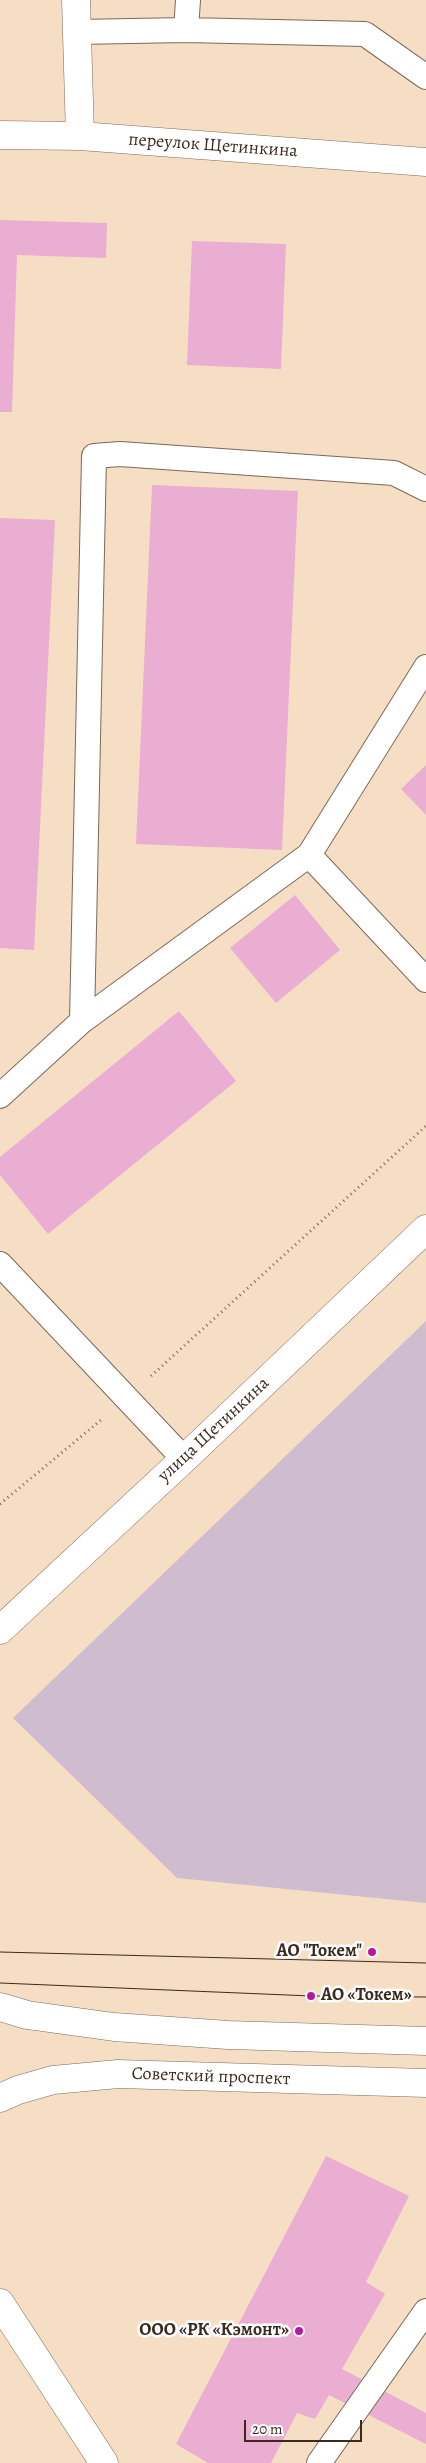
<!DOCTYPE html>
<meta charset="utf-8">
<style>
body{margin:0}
#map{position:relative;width:426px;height:2463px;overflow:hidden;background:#f6dec5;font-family:Alegreya,serif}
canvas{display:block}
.scale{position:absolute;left:244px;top:2420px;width:118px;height:22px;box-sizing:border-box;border:2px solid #3b2a1e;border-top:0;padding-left:6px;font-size:15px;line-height:18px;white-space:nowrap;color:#3b2a1e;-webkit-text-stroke:4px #fff;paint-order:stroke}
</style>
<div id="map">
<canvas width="426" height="2463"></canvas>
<div class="scale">20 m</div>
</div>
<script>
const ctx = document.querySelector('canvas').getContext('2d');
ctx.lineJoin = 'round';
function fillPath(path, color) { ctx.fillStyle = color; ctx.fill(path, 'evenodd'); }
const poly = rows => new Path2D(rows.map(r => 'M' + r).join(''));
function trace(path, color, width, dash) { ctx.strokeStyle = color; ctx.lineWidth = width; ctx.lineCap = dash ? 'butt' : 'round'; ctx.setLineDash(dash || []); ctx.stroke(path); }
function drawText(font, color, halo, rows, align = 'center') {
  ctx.font = font + ' Alegreya,serif'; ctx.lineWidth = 5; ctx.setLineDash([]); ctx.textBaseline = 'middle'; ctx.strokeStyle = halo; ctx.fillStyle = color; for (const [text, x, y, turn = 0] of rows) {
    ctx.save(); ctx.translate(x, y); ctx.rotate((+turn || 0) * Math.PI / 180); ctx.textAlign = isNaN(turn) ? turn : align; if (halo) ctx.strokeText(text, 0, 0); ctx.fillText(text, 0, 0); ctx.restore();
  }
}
fillPath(poly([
 [426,1321,426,1903,177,1878,13,1718]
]), '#cfbdcf');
fillPath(poly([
 [0,220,107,223,106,258,17,255,12,412,0,412],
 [192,241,286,244,281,369,187,365],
 [152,485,298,491,282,850,136,844],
 [0,518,55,520,34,950,0,948],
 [426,765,426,815,401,789],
 [295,895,340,950,276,1003,230,948],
 [179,1011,236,1081,48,1234,0,1175,0,1157],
 [326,2156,409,2196,366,2282,385,2294,342,2369,426,2413,426,2444,329,2395,315,2419,297,2413,271,2463,208,2463,176,2444]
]), '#e9aed1');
const lane = poly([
 [186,30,188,0],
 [76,32,186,30,365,34,426,77],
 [309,855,426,980],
 [82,1021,94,456,120,454,394,473,426,489],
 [0,1096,82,1021,309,855,426,667],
 [0,1264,184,1459],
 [319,2463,426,2311]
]);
const street = poly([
 [76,0,80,136],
 [0,135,80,136,426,162],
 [0,2303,104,2463]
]);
const secondary = poly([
 [0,1630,184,1459,426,1229],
 [0,2007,27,2015,114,2027,228,2035,426,2041],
 [0,2098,18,2090,53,2080,118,2074,426,2083]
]);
trace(lane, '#7c6958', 26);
trace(street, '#7c6958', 29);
trace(secondary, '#7c6958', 29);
trace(poly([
 [151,1376,426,1126],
 [0,1504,101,1420]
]), '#7c6958', 3, [1, 4]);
trace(lane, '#fff', 24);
trace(street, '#fff', 28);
trace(secondary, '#fff', 28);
trace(poly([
 [0,1952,426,1963],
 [0,1983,311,1996,426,1997]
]), '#3b2a1e', 1);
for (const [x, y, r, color] of [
 [372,1952,5,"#b5179e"],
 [311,1996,5,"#b5179e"],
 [299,2331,5,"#b5179e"]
]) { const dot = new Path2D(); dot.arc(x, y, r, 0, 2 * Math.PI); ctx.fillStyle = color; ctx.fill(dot); trace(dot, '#fff', 2); }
drawText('18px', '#3b2a1e', '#fff', [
 ["переулок Щетинкина",213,146,4],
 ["улица Щетинкина",214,1430,-43],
 ["Советский проспект",211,2077,2]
]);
drawText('bold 18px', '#3b2a1e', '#fff', [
 ["АО \"Токем\"",362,1952],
 ["АО «Токем»",321,1996,"left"],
 ["ООО «РК «Кэмонт»",289,2331]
], 'right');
</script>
